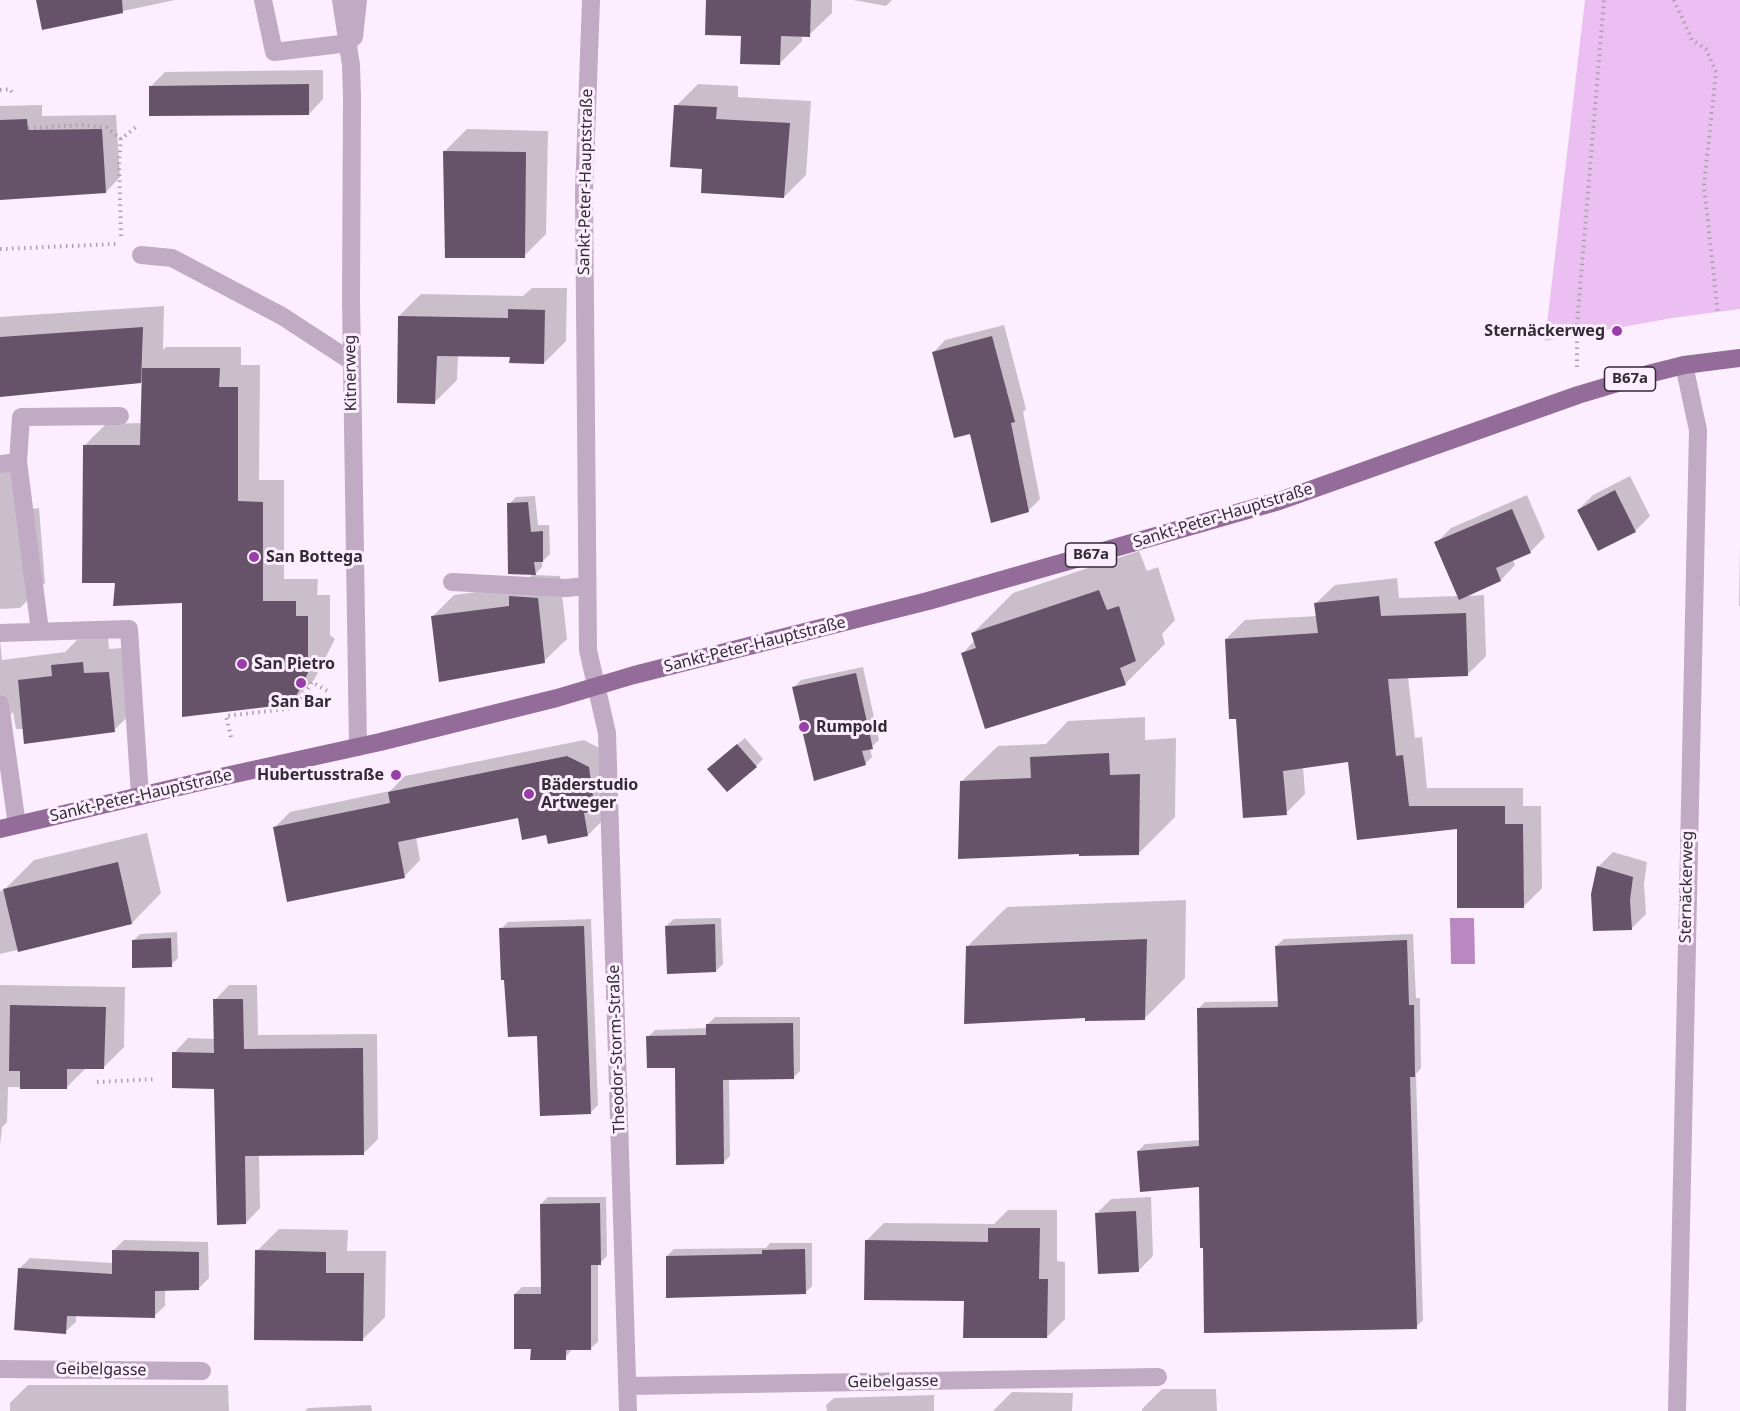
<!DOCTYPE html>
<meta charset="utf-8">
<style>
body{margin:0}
canvas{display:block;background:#fceefe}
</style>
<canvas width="1740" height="1411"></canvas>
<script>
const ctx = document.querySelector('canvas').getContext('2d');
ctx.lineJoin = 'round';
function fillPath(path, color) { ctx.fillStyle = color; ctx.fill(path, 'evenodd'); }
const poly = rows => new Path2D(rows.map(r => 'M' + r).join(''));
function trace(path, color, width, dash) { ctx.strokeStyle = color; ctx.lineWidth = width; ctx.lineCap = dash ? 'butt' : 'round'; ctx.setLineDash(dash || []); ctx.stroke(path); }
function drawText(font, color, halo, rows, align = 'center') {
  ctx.font = font + ' "Noto Sans",sans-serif'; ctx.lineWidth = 6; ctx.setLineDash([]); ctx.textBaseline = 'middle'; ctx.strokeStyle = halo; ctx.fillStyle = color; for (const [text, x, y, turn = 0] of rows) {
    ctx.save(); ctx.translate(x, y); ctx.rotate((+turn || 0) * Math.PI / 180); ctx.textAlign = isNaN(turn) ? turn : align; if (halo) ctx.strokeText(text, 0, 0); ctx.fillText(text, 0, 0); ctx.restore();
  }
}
fillPath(poly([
 [1585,0,1740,0,1740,309,1672,318,1545,341]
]), '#ebbff1');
fillPath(poly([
 [1450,918,1474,918,1475,964,1451,964]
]), '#b988c0');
fillPath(poly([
 [38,0,175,0,43,28],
 [707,0,832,0,832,13,809,35,802,35,802,41,780,63,743,34],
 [853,0,892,0,886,6],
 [323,70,323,99,309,114,151,86,165,72],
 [698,84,738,86,738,97,811,101,806,175,784,197,704,168,676,106],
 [42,105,42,116,116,115,120,177,106,192,0,198,0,106],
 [467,129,548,131,546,234,524,256,445,151],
 [532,288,567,288,566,341,544,363,511,356,458,355,457,380,435,402,399,316,421,294,523,296],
 [164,306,163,350,166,347,241,347,241,365,260,365,259,480,284,480,284,579,318,579,317,595,330,595,330,635,335,639,314,680,291,703,184,602,116,581,84,446,106,424,142,423,144,379,141,382,0,395,0,317],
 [1004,325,1026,409,1023,412,1040,499,1028,511,971,432,934,352,945,340],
 [27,468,31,509,39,508,45,583,20,608,0,609,0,471],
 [1630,476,1650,516,1636,530,1598,549,1578,510,1593,495],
 [1527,495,1545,537,1530,552,1513,559,1515,565,1501,580,1465,596,1484,595,1486,656,1467,675,1408,677,1415,738,1422,737,1427,788,1523,788,1523,806,1541,806,1542,888,1523,907,1458,827,1358,838,1349,760,1303,766,1305,794,1286,813,1238,717,1226,639,1245,620,1317,616,1316,603,1335,585,1397,578,1399,598,1458,596,1436,543,1451,528],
 [535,496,538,525,549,525,550,554,542,562,542,567,534,575,560,576,567,639,544,661,432,617,454,595,521,586,533,574,509,504,516,497],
 [1740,545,1740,606,1739,606],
 [1139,551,1147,571,1158,567,1175,620,1162,634,1165,644,1125,684,963,653,975,640,973,633,1013,593],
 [108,637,109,649,134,647,140,705,114,730,16,729,13,712,0,725,0,639,2,660,65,652,77,640],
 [863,667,879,740,870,748,872,757,865,764,794,687,801,680],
 [1145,717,1145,740,1176,738,1175,817,1139,853,1081,852,961,782,998,746,1046,744,1068,721],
 [745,738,763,759,756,766,716,762],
 [584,740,605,751,604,819,588,835,548,833,519,816,416,837,420,860,404,877,274,828,290,812,390,791,405,776],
 [147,833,161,893,132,923,0,954,0,891,4,890,34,860],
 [1613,852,1647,862,1644,884,1646,914,1631,929,1598,867],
 [1186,900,1185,978,1145,1018,1087,1017,967,947,1007,907],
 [721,918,723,964,716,971,666,926,674,919],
 [591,919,598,1105,591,1112,539,1034,501,929,508,922],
 [177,932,178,958,171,965,133,941,140,934],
 [1413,934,1416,998,1420,998,1421,1068,1416,1074,1423,1320,1416,1327,1204,1247,1200,1186,1138,1151,1145,1144,1201,1140,1198,1009,1205,1002,1279,1001,1276,946,1284,939],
 [0,985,125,987,124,1047,103,1068,86,1068,66,1088,8,1087,7,1122,2,1127,0,1146],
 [229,985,257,985,258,1035,377,1034,378,1139,363,1154,259,1155,260,1208,246,1223,216,1088,174,1053,188,1038,215,1039,215,1000],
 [715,1017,800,1017,800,1071,793,1078,729,1078,730,1156,723,1163,676,1066,648,1037,655,1030,708,1028,708,1024],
 [548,1197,606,1197,607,1256,600,1263,598,1263,598,1342,590,1349,572,1349,565,1358,532,1347,515,1294,522,1287,543,1287,541,1204],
 [1151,1197,1153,1256,1138,1271,1096,1214,1111,1199],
 [1008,1210,1057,1210,1057,1261,1065,1262,1065,1319,1047,1337,965,1299,866,1241,884,1223,994,1224],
 [279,1229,348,1230,347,1251,386,1251,385,1317,363,1339,257,1251],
 [124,1240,208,1242,209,1278,198,1289,165,1289,165,1306,154,1316,76,1315,76,1322,65,1332,19,1269,30,1258,113,1263,114,1250],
 [770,1243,812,1243,812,1286,805,1293,667,1256,674,1249,766,1248],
 [28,1385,228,1385,229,1411,10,1411,10,1403],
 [1162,1389,1216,1389,1217,1411,1142,1411,1142,1409],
 [1012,1392,1073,1393,1072,1411,993,1411],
 [934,1395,934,1411,827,1411,826,1405,834,1398],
 [371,1405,372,1411,305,1411,308,1408]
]), '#0003');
fillPath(poly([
 [36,0,122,0,123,13,42,30],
 [706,0,811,0,810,37,781,36,780,65,740,64,741,36,705,35],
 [309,84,309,115,149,116,149,86],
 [674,105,717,107,716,119,790,123,784,198,701,193,702,169,670,167],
 [27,119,28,130,102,129,106,193,0,200,0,120],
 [443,151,526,152,525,258,445,258],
 [508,309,545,310,544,364,509,363,510,357,437,356,435,404,397,403,398,316,508,318],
 [143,327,141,383,0,397,0,337],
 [992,336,1015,422,1011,423,1029,512,991,523,970,434,954,438,932,352],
 [142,368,220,368,219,387,238,387,238,501,263,502,263,601,296,601,296,616,308,616,308,657,314,661,292,704,182,717,182,603,113,606,115,583,82,583,83,445,140,445],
 [1615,490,1636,532,1598,551,1577,510],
 [528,502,531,532,543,531,543,562,534,562,536,575,508,574,507,503],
 [1512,509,1531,553,1496,568,1501,581,1459,600,1434,542],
 [1099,590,1107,610,1119,606,1136,661,1120,668,1126,685,985,729,961,653,976,648,971,633],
 [509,596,538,598,545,663,439,682,431,616,509,606],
 [1379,596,1381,616,1466,613,1468,676,1388,679,1396,756,1403,755,1409,806,1505,806,1505,824,1523,824,1524,908,1457,908,1457,829,1357,840,1348,762,1283,771,1287,815,1243,818,1236,719,1229,719,1225,639,1318,633,1314,603],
 [83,662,84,673,109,672,115,732,24,744,18,680,52,676,51,665],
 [856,673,873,749,862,751,866,765,814,781,792,687],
 [737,744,757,767,727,792,707,769],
 [1109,753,1110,775,1140,774,1139,855,1079,856,1079,854,958,859,960,781,1031,778,1030,757],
 [567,756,589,767,595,811,584,813,588,836,548,844,546,835,522,840,518,818,398,842,405,878,287,902,273,827,390,803,388,792],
 [118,862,132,924,18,952,3,889],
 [1597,866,1633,877,1630,900,1632,930,1593,931,1591,894],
 [715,924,716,972,667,974,665,926],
 [584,926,591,1114,540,1116,537,1036,508,1037,504,980,501,980,499,928],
 [171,938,172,967,132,968,132,940],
 [1147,939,1145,1020,1085,1021,1085,1018,964,1024,966,946],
 [1407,940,1409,1005,1414,1005,1415,1077,1410,1077,1417,1329,1204,1333,1203,1248,1200,1248,1199,1187,1140,1192,1137,1151,1199,1146,1197,1008,1278,1007,1275,946],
 [213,999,243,999,244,1049,363,1048,364,1155,245,1156,246,1224,217,1225,214,1089,172,1088,172,1052,214,1053],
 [10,1005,106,1007,104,1069,67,1069,67,1089,20,1089,20,1071,9,1071],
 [793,1023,794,1079,723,1080,724,1164,676,1165,675,1068,647,1068,646,1036,706,1035,706,1024],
 [600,1203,601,1265,591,1265,591,1350,566,1350,566,1360,530,1360,531,1349,514,1349,514,1294,541,1294,540,1204],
 [1136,1211,1139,1272,1098,1274,1095,1213],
 [988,1228,1040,1228,1039,1279,1048,1279,1047,1338,963,1338,964,1301,864,1300,865,1240,988,1242],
 [805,1249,806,1294,666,1298,666,1256,762,1254,762,1250],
 [112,1250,199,1252,199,1290,155,1291,155,1318,67,1316,66,1334,14,1330,18,1268,112,1274],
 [255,1250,326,1252,326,1273,364,1273,363,1341,254,1340]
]), '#665269');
trace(poly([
 [1674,0,1692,40,1706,49,1716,72,1704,185,1718,315],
 [0,90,10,89,12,92],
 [28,128,82,125,107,128,121,139],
 [121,236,119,162,121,139,136,127],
 [0,249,116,244],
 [1577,367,1577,324,1604,0],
 [231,737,226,716,295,708,312,682,329,692],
 [97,1082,157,1079]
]), '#ab9fad', 4, [1.5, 4.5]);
trace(poly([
 [263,0,274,52,349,43],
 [141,255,172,258,282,316,351,361],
 [18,462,40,631],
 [0,464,18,462,21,417,120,416],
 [452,582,566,588,587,586],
 [0,633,129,629,140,796],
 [0,704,17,825]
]), '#c0aac4', 18);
trace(poly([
 [341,0,351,65,352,97,351,299,358,747],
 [591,0,584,192,588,650,607,733,628,1411],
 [354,37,358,0],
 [0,1369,202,1371],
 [628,1386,1158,1377],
 [1677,1411,1698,430,1684,365]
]), '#c0aac4', 18);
trace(poly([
 [0,829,221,777,380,742,557,698,634,675,928,601,1279,501,1578,395,1648,374,1684,365,1740,358]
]), '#946c9a', 18);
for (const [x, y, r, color] of [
 [1617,331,6,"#993ea8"],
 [254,557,6,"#993ea8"],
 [242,664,6,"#993ea8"],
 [301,683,6,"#993ea8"],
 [804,727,6,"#993ea8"],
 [396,775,6,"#993ea8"],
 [529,794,6,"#993ea8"]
]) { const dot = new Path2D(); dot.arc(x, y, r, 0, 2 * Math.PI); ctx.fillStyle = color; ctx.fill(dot); trace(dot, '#fceefe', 2); }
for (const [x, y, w] of [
 [1630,379,51],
 [1091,555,51]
]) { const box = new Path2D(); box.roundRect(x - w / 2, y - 12, w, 24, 4.5); ctx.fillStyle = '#fceefe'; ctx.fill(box); trace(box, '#322a34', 1.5); }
drawText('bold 15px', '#322a34', null, [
 ["B67a",1630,379],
 ["B67a",1091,555]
]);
drawText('16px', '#322a34', '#fceefe', [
 ["Sankt-Peter-Hauptstraße",586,182,-89],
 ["Kitnerweg",351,373,-91],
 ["Sankt-Peter-Hauptstraße",1223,516,-17],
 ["Sankt-Peter-Hauptstraße",755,645,-14],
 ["Sankt-Peter-Hauptstraße",141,796,-13],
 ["Sternäckerweg",1687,887,-89],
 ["Theodor-Storm-Straße",617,1049,-92],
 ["Geibelgasse",101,1370,1],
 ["Geibelgasse",893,1382,-1]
]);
drawText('bold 16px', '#322a34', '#fceefe', [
 ["Sternäckerweg",1605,331,"right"],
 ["San Bottega",266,557],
 ["San Pietro",254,664],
 ["San Bar",301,702,"center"],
 ["Rumpold",816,727],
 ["Hubertusstraße",384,775,"right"],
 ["Bäderstudio",541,785],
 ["Artweger",541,803]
], 'left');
</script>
